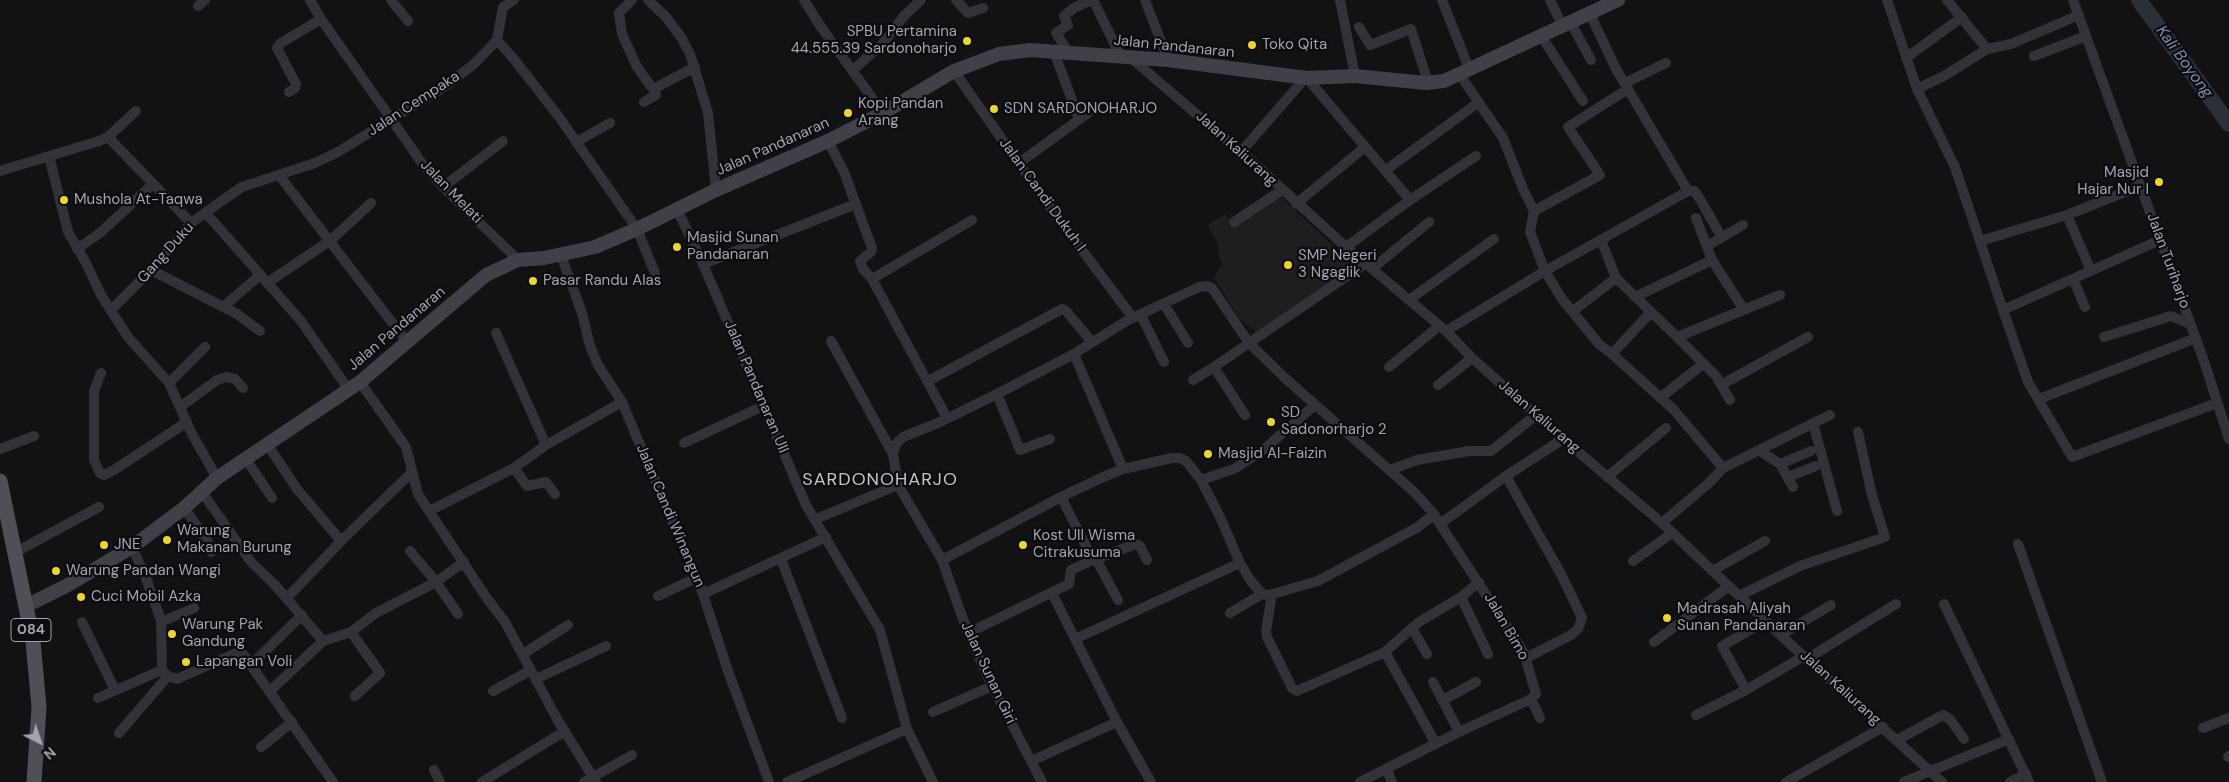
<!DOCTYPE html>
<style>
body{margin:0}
#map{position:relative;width:2229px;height:782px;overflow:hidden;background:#121113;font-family:"DM Sans",sans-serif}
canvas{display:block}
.north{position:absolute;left:15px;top:717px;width:50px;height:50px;-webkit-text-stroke:4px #0d0c0e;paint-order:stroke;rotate:139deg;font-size:14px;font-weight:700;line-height:20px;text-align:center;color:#a3a4b3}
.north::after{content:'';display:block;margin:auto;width:18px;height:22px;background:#a3a4b3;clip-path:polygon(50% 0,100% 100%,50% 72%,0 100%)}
</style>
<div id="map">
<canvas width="2229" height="782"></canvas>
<div class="north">N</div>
</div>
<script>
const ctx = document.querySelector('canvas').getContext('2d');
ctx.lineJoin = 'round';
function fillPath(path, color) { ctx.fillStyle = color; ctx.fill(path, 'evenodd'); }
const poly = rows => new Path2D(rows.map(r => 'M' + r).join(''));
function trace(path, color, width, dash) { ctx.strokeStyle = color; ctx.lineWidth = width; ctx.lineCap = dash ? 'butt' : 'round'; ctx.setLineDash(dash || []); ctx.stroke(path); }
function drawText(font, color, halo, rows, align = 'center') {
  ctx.font = font + ' "DM Sans",sans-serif'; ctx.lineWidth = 4.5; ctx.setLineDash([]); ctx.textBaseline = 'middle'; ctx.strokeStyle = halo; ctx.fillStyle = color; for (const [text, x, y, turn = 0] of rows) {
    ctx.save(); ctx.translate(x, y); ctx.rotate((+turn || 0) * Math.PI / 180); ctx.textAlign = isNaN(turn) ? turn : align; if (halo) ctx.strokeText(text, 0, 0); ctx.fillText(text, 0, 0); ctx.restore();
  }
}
fillPath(poly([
 [1279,195,1355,266,1257,333,1239,318,1214,277,1222,264,1218,253,1218,244,1207,225,1225,214,1232,225]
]), '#1e1d20');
trace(poly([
 [2139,0,2229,124]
]), '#2a2f38', 16);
trace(poly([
 [310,0,321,19,422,163,443,187,518,260],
 [391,0,408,21],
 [632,0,619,13,622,34,637,67,653,89],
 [648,0,666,17,681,37,690,54,708,113,716,190],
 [804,0,821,27,883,113],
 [956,0,968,13,983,8],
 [1093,0,1121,57],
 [1145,0,1168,60],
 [1340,0,1355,76],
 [1442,0,1470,71],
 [1550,0,1563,27],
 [1887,0,1917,89,1955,167,2003,310,2160,240],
 [2073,0,2205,364,2229,439],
 [198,6,205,0],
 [1590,14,1616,69,1688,191],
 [1571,23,1591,60],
 [1359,27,1370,45,1411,29,1428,82],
 [1542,37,1583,101],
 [497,40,513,58,559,117,637,229,655,273],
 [1987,49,2011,44,2079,15],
 [1054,52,1079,119],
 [1069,53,1056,33,1068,25,1064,16,1074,8,1091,0],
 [2034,56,2086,36],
 [1131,58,1257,166,1346,247,1446,331,1472,358,1563,439,1662,523,1789,643,1942,782],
 [1906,58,1962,17],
 [853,70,883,43,904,16,921,0],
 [954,71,1049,206,1133,318],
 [1307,78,1410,200],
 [1625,83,1666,63],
 [1917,89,1944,76,1987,49,1947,0],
 [289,92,295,88,296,84,277,48,281,43,321,19],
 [644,102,656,95,653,89,695,67],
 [108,137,191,223],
 [828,141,844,172,872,248,871,252,860,261,863,269,872,279,972,220],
 [576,142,610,123],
 [1240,153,1300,84],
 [49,156,68,232,86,263,101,295,128,337,169,383,192,434,217,478],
 [1019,163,1088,113],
 [1386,170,1479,102],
 [0,171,99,141,108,137,136,111],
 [279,175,407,342],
 [443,187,503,141],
 [1296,204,1365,147],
 [677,209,703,264,806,505,880,630,907,729,933,782],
 [1534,211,1600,175,1568,127,1628,89],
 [206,213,301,321,349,390],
 [2067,215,2091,271],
 [1696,218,1712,260,1744,310],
 [1234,222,1282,190],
 [1601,240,1616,278,1677,337,1780,295],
 [1980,241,2067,215,2140,186],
 [1707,246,1743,225],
 [1346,247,1410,200,1476,156],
 [77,249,100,233,153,184],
 [561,255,582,313,590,346,598,365,622,402,703,594,728,671,769,782],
 [1366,263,1249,343,1285,378,1413,491,1434,514],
 [703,264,856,204],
 [1373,268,1429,222],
 [151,270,237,314,260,331],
 [872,279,947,418],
 [2073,279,2085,307],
 [267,283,331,240,371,203],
 [1635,297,1712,260],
 [1409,300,1494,239],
 [1164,304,1188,343],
 [223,307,260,275],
 [111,310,151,270,191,223,223,200,242,187,315,163,338,152,447,85,474,64,497,40,503,7,514,0],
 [2003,310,2028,382,2072,457,2217,403],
 [1573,311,1616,278],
 [1141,315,1164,362],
 [1446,331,1545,271,1530,232,1534,211,1523,189,1503,138,1460,75],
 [496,333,546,445],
 [1677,337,1716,376,1730,400],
 [2104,337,2171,316,2190,324],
 [831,341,893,454],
 [1074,354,1123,469],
 [1612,354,1651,312],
 [1389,367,1439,326],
 [101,373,94,391,94,460,100,473,104,475,114,470,187,422],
 [1193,380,1214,367],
 [928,381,1062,309,1066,311,1092,342],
 [360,382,406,447,418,494,429,511],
 [169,383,205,347],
 [1438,385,1472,358],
 [1721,385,1808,337],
 [997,394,1020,450,1050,439],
 [1660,398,1703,364],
 [2039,399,2196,338],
 [180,407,217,380,226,377,235,379,243,388],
 [1813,423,1837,511],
 [684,443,763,406],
 [267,444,297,489,341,541],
 [0,449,34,436],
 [1760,451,1780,464,1793,487],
 [246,459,272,498],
 [1780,464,1811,451],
 [514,468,527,486,546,482,555,494],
 [1723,468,1830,415],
 [1390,470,1417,460,1469,451,1491,451,1536,415],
 [1506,476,1562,576,1582,618,1578,629,1571,635,1526,658],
 [1607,477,1666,428],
 [1788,477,1816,466],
 [1201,480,1234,469,1263,450,1315,405],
 [898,485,942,560,1061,497,1103,477,1123,469,1172,458,1180,458,1186,461,1201,480,1220,517,1240,563,1251,581,1262,594,1269,595,1318,581,1418,527,1434,514,1440,524],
 [202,492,251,562,275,585,323,641,270,691],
 [184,508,207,540,211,552],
 [816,519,898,485,893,454,896,444,903,437,938,423,997,394,1072,355,1128,320,1199,287,1207,286,1212,288,1249,343,1214,367,1245,415],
 [1662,523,1709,483,1723,468,1673,409,1612,354,1599,344,1562,299,1545,271,1688,191,1694,191,1697,194,1718,231],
 [2018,544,2102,782],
 [132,547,146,578,161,620,162,670,168,676,177,679,236,653,243,654,333,782],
 [410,551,436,582,458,614],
 [14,553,99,507],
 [781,559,842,718],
 [1096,559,1118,600],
 [942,560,968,633,992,686,1042,782],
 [1093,560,1136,544,1140,546,1147,560],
 [1633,561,1672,533],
 [1712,571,1765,541],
 [1052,593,1117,722,1151,782],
 [703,594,826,537],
 [1272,594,1266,631,1267,637,1292,688,1297,691,1385,652,1419,622,1461,597,1479,582],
 [658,596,696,578],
 [1739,596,1800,566,1885,537,1872,495,1858,432],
 [1461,597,1488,654],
 [287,598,341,541,411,473],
 [1944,604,2029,782],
 [1230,613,1262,594],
 [82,622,115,690],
 [161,622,194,608],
 [1412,628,1427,654],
 [351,632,380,673,355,696],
 [968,633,1069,584,1071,570,1093,560,1061,497],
 [1781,635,1831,605],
 [1075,639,1240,563],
 [323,641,351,632,376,613,436,582,464,562],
 [1654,642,1729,586],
 [1385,652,1436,744],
 [523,654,568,625],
 [1807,659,1896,604],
 [251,665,302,615],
 [536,679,606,646],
 [1433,682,1459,732],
 [1746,690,1722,646,1766,621],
 [493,691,531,670],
 [98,698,162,670],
 [1531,699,1540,718],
 [1443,700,1476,682],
 [933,712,992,686],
 [1696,715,1746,690,1804,656],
 [2203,728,2229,718],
 [119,733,168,676],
 [1897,740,1943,715,1950,719,1964,739],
 [261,747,292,722],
 [2228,757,2229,756],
 [1031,761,1117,722],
 [434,770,440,782],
 [1387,770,1392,782],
 [482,782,565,731],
 [584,782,632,755],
 [596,782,557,719,505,622,486,597,429,511,514,468,546,445,622,402],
 [787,782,907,729],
 [1360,782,1459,732,1531,699,1536,694,1524,653,1440,524,1506,476,1563,439],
 [1786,782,1883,727],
 [1904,782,2009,739],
 [2010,782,2026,774]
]), '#333238', 10);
trace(poly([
 [26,606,68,585,132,547,184,508,217,478,360,382,486,275,518,260,544,258,595,247,637,229,716,190,828,141,883,113,954,71,999,54,1030,50,1168,60,1307,78,1355,76,1426,83,1444,81,1618,0]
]), '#404148', 14);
trace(poly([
 [0,481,33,641,39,707,34,782]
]), '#4e4f57', 15);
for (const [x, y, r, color] of [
 [967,41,5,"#edd52f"],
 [1252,45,5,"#edd52f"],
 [994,109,5,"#edd52f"],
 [848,113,5,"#edd52f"],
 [2159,182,5,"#edd52f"],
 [64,200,5,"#edd52f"],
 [677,247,5,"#edd52f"],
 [1288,265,5,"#edd52f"],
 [533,281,5,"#edd52f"],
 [1271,422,5,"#edd52f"],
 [1208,454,5,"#edd52f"],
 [167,540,5,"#edd52f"],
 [104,545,5,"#edd52f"],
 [1023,545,5,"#edd52f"],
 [56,571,5,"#edd52f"],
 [81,597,5,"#edd52f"],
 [1667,618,5,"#edd52f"],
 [172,634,5,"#edd52f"],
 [186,662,5,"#edd52f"]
]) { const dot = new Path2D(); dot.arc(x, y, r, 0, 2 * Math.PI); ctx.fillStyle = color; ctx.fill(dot); trace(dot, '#0d0c0e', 2); }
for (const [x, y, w] of [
 [31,630,40]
]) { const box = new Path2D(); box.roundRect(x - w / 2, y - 11.5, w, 23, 4); ctx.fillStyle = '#0d0c0e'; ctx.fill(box); trace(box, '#a3a4b3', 1); }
drawText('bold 14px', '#a3a4b3', null, [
 ["084",31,630]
]);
drawText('15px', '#a3a4b3', '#0d0c0e', [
 ["SPBU Pertamina",957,32,"right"],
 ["44.555.39 Sardonoharjo",957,49,"right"],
 ["Toko Qita",1262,45],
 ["Kopi Pandan",858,104],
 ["Arang",858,121],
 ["SDN SARDONOHARJO",1004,109],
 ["Masjid",2149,173,"right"],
 ["Hajar Nur I",2149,190,"right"],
 ["Mushola At-Taqwa",74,200],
 ["Masjid Sunan",687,238],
 ["Pandanaran",687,255],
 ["SMP Negeri",1298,256],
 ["3 Ngaglik",1298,273],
 ["Pasar Randu Alas",543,281],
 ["SD",1281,413],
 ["Sadonorharjo 2",1281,430],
 ["Masjid Al-Faizin",1218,454],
 ["Warung",177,531],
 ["Makanan Burung",177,548],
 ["Kost UII Wisma",1033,536],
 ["Citrakusuma",1033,553],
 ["JNE",114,545],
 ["Warung Pandan Wangi",66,571],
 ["Cuci Mobil Azka",91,597],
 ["Madrasah Aliyah",1677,609],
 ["Sunan Pandanaran",1677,626],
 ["Warung Pak",182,625],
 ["Gandung",182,642],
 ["Lapangan Voli",196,662]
], 'left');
drawText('15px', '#a3a4b3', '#0d0c0e', [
 ["Jalan Pandanaran",1174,47,6],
 ["Jalan Cempaka",414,104,-33],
 ["Jalan Pandanaran",773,147,-24],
 ["Jalan Kaliurang",1236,149,42],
 ["Jalan Melati",451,192,46],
 ["Jalan Candi Dukuh I",1042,195,54],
 ["Gang Duku",166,253,-48],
 ["Jalan Turiharjo",2168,261,70],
 ["Jalan Pandanaran",397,329,-40],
 ["Jalan Pandanaran UII",756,387,67],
 ["Jalan Kaliurang",1539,417,41],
 ["Jalan Candi Winangun",670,516,67],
 ["Jalan Bimo",1506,627,60],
 ["Jalan Sunan Giri",988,673,65],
 ["Jalan Kaliurang",1840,688,42]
]);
drawText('italic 16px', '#7a8bae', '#0d0c0e', [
 ["Kali Boyong",2184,62,54]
]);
ctx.letterSpacing = '1px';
drawText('18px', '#c4c4cf', '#0d0c0e', [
 ["SARDONOHARJO",880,480]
]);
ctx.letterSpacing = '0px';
</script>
